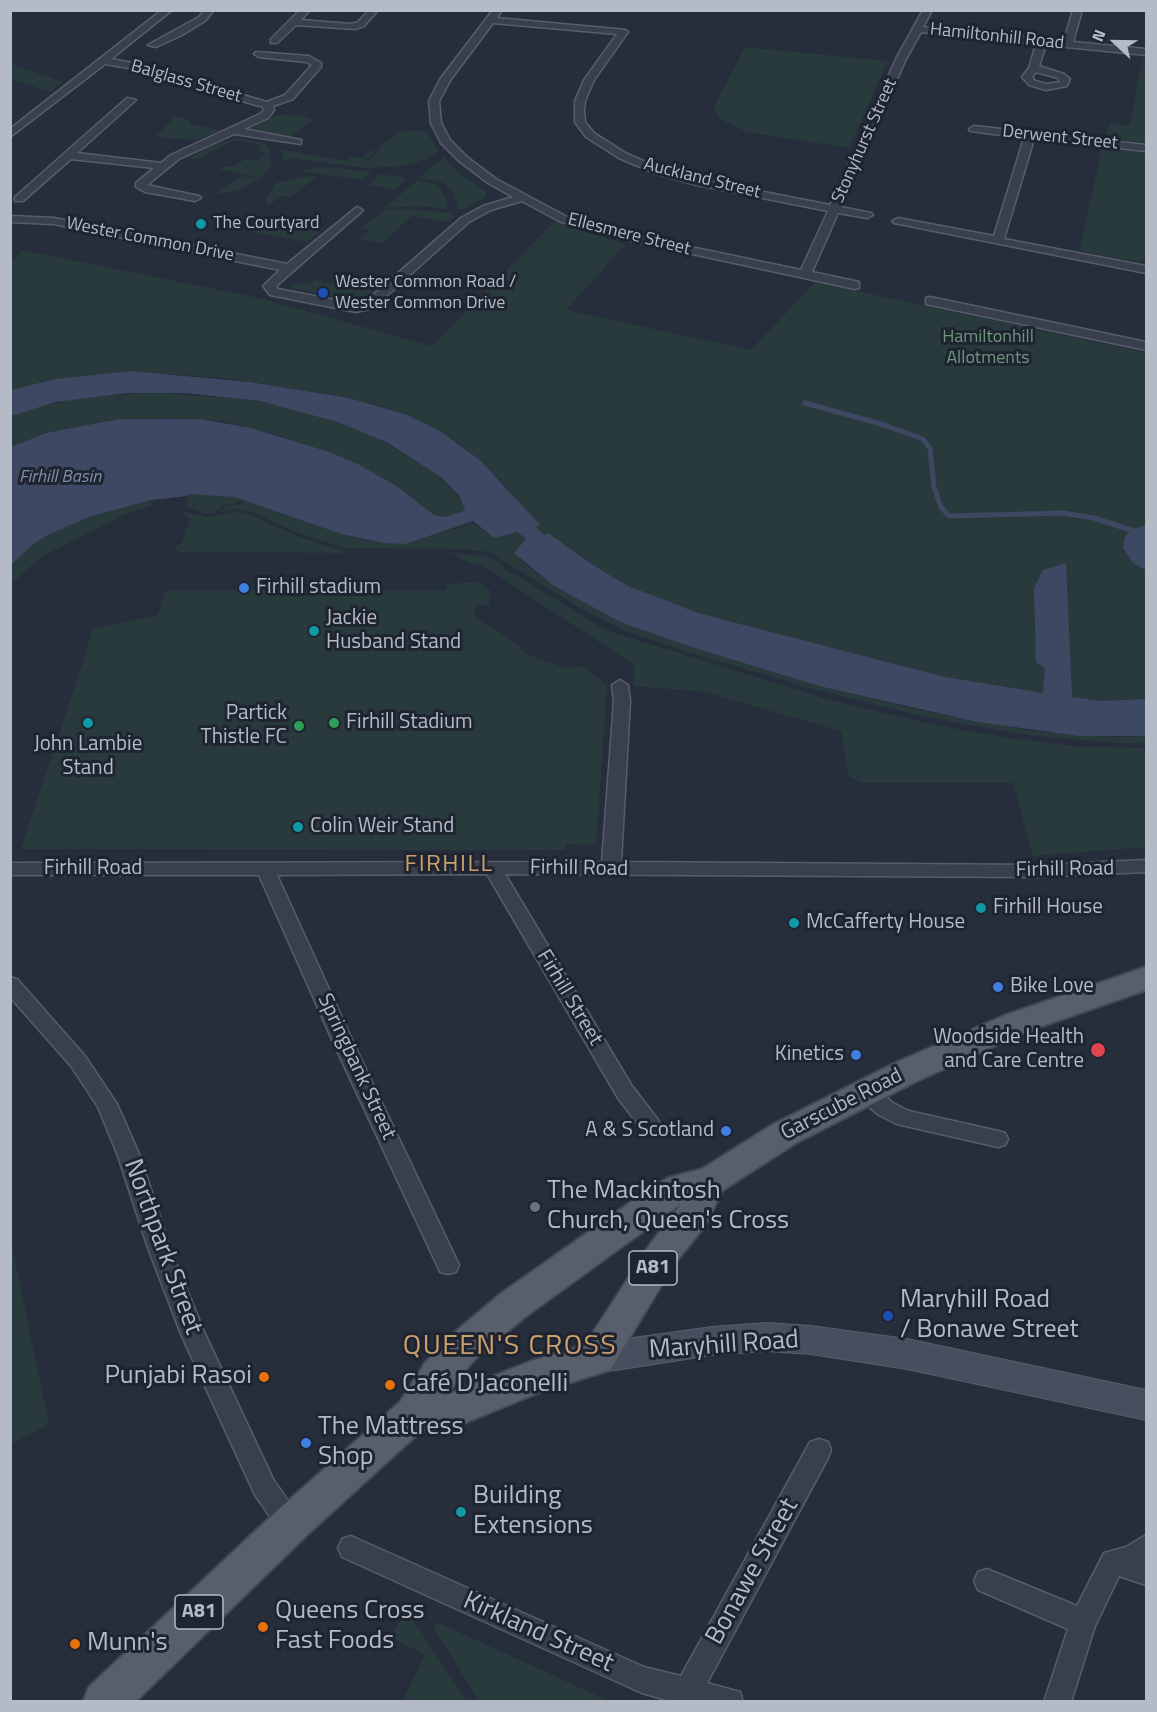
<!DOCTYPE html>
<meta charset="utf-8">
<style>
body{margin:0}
#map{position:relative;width:1157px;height:1712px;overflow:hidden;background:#262d3b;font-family:"Titillium Web",sans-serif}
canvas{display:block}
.frame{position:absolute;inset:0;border:12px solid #b5bac7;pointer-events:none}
.north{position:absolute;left:1085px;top:12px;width:60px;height:60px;-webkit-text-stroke:4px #1f2431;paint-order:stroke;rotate:292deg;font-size:16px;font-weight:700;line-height:24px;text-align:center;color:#b5bac7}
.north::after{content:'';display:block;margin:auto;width:21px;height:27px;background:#b5bac7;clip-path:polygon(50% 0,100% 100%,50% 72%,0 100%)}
</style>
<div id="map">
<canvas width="1157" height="1712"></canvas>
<div class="frame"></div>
<div class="north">N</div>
</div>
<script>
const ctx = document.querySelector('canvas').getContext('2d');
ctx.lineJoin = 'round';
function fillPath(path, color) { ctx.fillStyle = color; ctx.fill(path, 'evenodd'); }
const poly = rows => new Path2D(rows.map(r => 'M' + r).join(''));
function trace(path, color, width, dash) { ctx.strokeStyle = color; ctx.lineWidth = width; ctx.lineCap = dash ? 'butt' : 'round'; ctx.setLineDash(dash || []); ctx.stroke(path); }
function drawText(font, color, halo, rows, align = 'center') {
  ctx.font = font + ' "Titillium Web",sans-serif'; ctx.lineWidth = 6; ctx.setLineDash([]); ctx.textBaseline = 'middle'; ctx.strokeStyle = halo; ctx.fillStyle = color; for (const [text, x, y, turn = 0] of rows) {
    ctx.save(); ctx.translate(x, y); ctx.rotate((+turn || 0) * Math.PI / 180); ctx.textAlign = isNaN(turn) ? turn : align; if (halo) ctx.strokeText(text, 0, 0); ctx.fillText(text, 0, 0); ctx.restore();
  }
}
fillPath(poly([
 [745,47,888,61,849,148,747,132,720,119,714,107],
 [1142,59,1146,60,1146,143,1105,139,1110,123,1130,126],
 [11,64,63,82,50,92,11,79],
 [280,114,307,117,313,120,289,137,254,129,254,126],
 [175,116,191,121,189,124,220,130,197,140,155,137],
 [419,130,429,135,439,151,426,159,405,166,367,168,295,159,283,160,281,149,345,161,352,157,362,158,371,150,374,151,365,160,368,161,381,149,378,148,399,132],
 [236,138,264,143,270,150,271,162,268,171,261,178,219,169,223,166,231,167,246,159,257,161,267,154,259,151,262,149,259,145,234,140,199,159,189,158,212,145],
 [1100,148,1146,153,1146,260,1139,262,1079,251,1101,155,1098,155],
 [444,157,454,169,486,192,486,197,464,209,458,209,454,194,444,183,420,177],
 [320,167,340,168,372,172,362,180,299,171],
 [380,174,407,178,396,190,368,185],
 [240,176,260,179,236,191,201,196,208,193,214,194],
 [307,176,317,177,291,197,282,196,269,205,265,201,275,183],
 [418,180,437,185,447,199,448,209,422,206,384,208],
 [384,210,422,210,450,213,455,217,447,222,412,216,382,243,359,239,369,230,362,228],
 [268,217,324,228,307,242,250,232],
 [554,222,626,244,566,310,751,350,815,282,1146,353,1146,699,1101,701,987,686,945,677,698,613,660,600,628,586,593,565,548,533,544,535,536,526,539,525,498,478,460,444,405,414,380,406,349,398,234,379,131,371,55,379,11,390,11,263,22,250,259,298,432,346],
 [314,280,372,291,361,302,289,288,295,283,309,285],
 [155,392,260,401,313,414,363,431,427,466,454,489,465,511,444,517,434,515,398,487,358,464,277,435,227,422,176,418,119,419,46,433,11,447,11,416,21,411,79,398],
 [189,494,218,494,241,499,237,503,223,505,214,513,204,513,185,506,187,500,192,499,187,499],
 [151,500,151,506,127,513,41,557,11,584,11,565,32,545,48,535,89,517],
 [244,501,365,540,406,544,472,523,494,538,517,532,526,539,520,560,554,586,620,622,694,648,823,687,924,711,1034,731,1105,737,1146,736,1146,743,1120,743,1033,736,926,717,814,689,684,651,622,630,580,608,489,552,461,549,345,548,301,534,252,512,239,509,220,511,225,507,240,504],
 [184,512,206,517,233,512,245,513,300,537,348,553,179,552,173,547,182,543,190,519,183,514],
 [449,553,485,556,500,562,507,572,518,576,605,630,830,700,935,725,1010,738,1075,746,1146,748,1146,847,1033,856,1013,783,862,783,848,776,841,731,705,692,634,686,634,665,479,563,474,565],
 [477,582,491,591,489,600,491,605,476,605,475,617,519,646,525,654,566,668,582,666,607,685,596,845,566,844,565,850,21,849,85,656,92,629,158,615,166,590,445,590,447,584],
 [10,1237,49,1424,11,1444,10,1444],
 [407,1612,420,1630,467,1701,411,1701,404,1698,425,1655,389,1636],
 [439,1623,609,1701,479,1701,433,1627]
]), '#293a3d');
fillPath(poly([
 [131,371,250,382,349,398,405,414,443,433,481,461,540,525,536,527,544,535,548,533,593,565,628,586,698,613,945,677,1043,693,1045,668,1036,662,1034,588,1043,570,1066,563,1072,697,1101,701,1146,699,1146,736,1079,736,978,722,823,687,694,648,620,622,554,586,514,553,526,539,517,532,494,538,473,521,406,544,384,543,342,534,234,497,189,494,188,496,151,500,89,517,48,535,32,545,11,565,11,447,46,433,119,419,200,419,251,428,329,452,358,464,398,487,434,515,444,517,465,511,459,495,441,477,388,443,338,422,260,401,185,393,127,393,56,402,11,416,11,390,55,379],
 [1146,525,1146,570,1133,563,1123,548,1125,537,1131,530]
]), '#3d4963');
trace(poly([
 [805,403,881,424,923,439,930,448,934,487,941,507,949,516,1063,513,1094,518,1146,535]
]), '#3d4963', 5);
const street = poly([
 [162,10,172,10,111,59,133,63,267,102,285,95,312,65,306,62,259,57,254,54,256,52,309,56,321,63,321,67,293,99,273,106,274,110,268,118,244,129,301,140,301,144,234,134,179,159,147,185,199,196,201,198,195,201,145,192,136,187,136,183,154,168,71,159,23,201,15,201,15,197,127,98,136,100,77,153,161,163,171,155,260,114,264,110,263,107,129,68,105,64,10,137,10,129,162,10],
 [205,10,214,10,205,21,182,35,156,47,148,45,199,17,205,10],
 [300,10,310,10,301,20,351,24,358,22,369,10,378,10,364,26,355,29,296,25,277,43,271,43,271,39,300,10],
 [493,10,502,10,497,18,626,30,628,32,594,80,585,101,584,111,585,122,594,133,627,154,662,169,698,179,830,205,896,59,923,10,932,10,923,27,1064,41,1073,10,1082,10,1073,42,1146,49,1146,55,1046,45,1039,66,1064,74,1070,79,1067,86,1046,90,1029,85,1022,77,1029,68,1036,44,921,32,906,59,841,207,871,213,873,215,867,218,838,213,812,272,859,282,859,288,855,289,618,238,561,222,522,201,491,210,469,222,373,308,356,312,270,295,263,286,280,270,54,224,10,222,10,216,54,218,287,264,357,207,363,210,361,212,276,286,278,289,356,304,365,302,461,218,483,206,513,197,488,183,459,161,441,143,431,123,429,101,441,78,493,10],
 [493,23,617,34,584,80,575,101,575,122,586,137,619,158,654,173,697,185,828,211,801,270,624,233,569,218,496,179,467,157,450,140,441,123,439,101,451,79,493,23],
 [1036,72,1058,78,1060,82,1046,84,1035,81,1032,77,1036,72],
 [974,126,1146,145,1146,151,1034,139,1004,239,1146,266,1146,273,894,223,892,221,898,218,994,236,1024,138,970,131,969,129,974,126],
 [930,297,1146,342,1146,350,926,304,926,298,930,297],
 [620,680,628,685,630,701,621,862,1038,865,1146,860,1146,872,1038,877,505,874,632,1086,658,1120,661,1126,658,1132,651,1134,644,1132,618,1098,487,874,277,875,354,1044,459,1265,456,1272,448,1274,440,1272,437,1265,334,1044,259,875,10,875,10,863,602,862,614,701,612,685,620,680],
 [10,977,17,979,85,1056,117,1104,140,1156,170,1248,205,1334,273,1479,289,1502,302,1514,306,1522,302,1530,293,1534,284,1530,271,1518,255,1495,181,1334,148,1248,118,1156,98,1107,71,1066,10,997,10,977],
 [865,1084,872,1086,893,1103,909,1111,998,1131,1005,1133,1008,1139,1005,1145,998,1147,897,1124,879,1115,858,1098,855,1092,858,1086,865,1084],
 [819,1439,828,1442,831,1450,828,1458,707,1683,740,1692,743,1702,674,1702,642,1693,342,1557,338,1548,342,1539,351,1536,644,1667,681,1676,810,1442,819,1439],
 [1146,1535,1146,1585,1119,1576,1095,1626,1071,1702,1044,1702,1068,1629,978,1590,974,1581,978,1572,987,1569,1077,1606,1104,1553,1126,1547,1146,1535]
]);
const secondary = poly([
 [767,1323,811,1326,907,1339,1146,1390,1146,1420,907,1369,811,1354,767,1351,712,1355,597,1373,585,1368,581,1358,585,1348,597,1343,712,1327,767,1323]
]);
const primary = poly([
 [1146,967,1146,990,1028,1031,917,1081,796,1143,723,1190,704,1227,675,1263,610,1370,540,1392,450,1429,421,1431,307,1535,135,1702,83,1702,89,1687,279,1509,400,1402,425,1363,448,1338,499,1295,651,1188,668,1178,702,1169,772,1125,895,1063,1006,1015,1146,967],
 [681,1204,651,1243,585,1345,534,1360,446,1395,474,1360,525,1317,681,1204]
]);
trace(street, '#575d6a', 3);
trace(secondary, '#575d6a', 2);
trace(primary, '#424855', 4);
fillPath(street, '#393f4c');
fillPath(secondary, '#484e5e');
fillPath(primary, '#585e6b');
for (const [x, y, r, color] of [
 [201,224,6,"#0f9aa8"],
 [323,293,6,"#1a4fb4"],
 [244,588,6,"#3f7fe0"],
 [314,631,6,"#0f9aa8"],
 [88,723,6,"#0f9aa8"],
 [334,723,6,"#2e9e5b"],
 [299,726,6,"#2e9e5b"],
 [298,827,6,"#0f9aa8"],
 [981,908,6,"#0f9aa8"],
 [794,923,6,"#0f9aa8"],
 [998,987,6,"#3f7fe0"],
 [1098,1050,8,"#e0444e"],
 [856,1055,6,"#3f7fe0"],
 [726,1131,6,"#3f7fe0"],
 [535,1207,6,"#6b7280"],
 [888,1316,6,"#1a4fb4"],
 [264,1377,6,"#e8710a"],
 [390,1385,6,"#e8710a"],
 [306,1443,6,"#3f7fe0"],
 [461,1512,6,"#0f9aa8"],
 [263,1627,6,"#e8710a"],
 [75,1644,6,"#e8710a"]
]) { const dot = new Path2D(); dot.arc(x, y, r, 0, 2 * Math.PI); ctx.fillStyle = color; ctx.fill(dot); trace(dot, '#1f2431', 2); }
drawText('18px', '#b5bac7', '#1f2431', [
 ["Hamiltonhill Road",997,37,6],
 ["Balglass Street",186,82,16],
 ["Derwent Street",1060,138,6],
 ["Stonyhurst Street",865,141,-66],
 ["Auckland Street",702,179,14],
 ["Ellesmere Street",629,235,14],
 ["Wester Common Drive",150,240,11]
]);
drawText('18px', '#b5bac7', '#1f2431', [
 ["The Courtyard",213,224],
 ["Wester Common Road /",335,283],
 ["Wester Common Drive",335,304]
], 'left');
drawText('18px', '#6e967c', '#1f2431', [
 ["Hamiltonhill",988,338],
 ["Allotments",988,359]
]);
drawText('italic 18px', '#7f8eac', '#1f2431', [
 ["Firhill Basin",60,478]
]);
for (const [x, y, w] of [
 [653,1268,48],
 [199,1612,48]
]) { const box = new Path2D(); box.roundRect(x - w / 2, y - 17, w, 34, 4.5); ctx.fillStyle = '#1f2431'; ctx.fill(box); trace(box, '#b5bac7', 1.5); }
drawText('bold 20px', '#b5bac7', null, [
 ["A81",653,1268],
 ["A81",199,1612]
]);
drawText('21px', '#b5bac7', '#1f2431', [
 ["Firhill stadium",256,588],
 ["Jackie",326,619],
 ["Husband Stand",326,643],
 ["Partick",287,714,"right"],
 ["Thistle FC",287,738,"right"],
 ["Firhill Stadium",346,723],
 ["John Lambie",88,745,"center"],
 ["Stand",88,769,"center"],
 ["Colin Weir Stand",310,827],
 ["Firhill House",993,908],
 ["McCafferty House",806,923],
 ["Bike Love",1010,987],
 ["Woodside Health",1084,1038,"right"],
 ["and Care Centre",1084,1062,"right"],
 ["Kinetics",844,1055,"right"],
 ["A & S Scotland",714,1131,"right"]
], 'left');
drawText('21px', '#b5bac7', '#1f2431', [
 ["Firhill Road",93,869],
 ["Firhill Road",579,869,1],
 ["Firhill Road",1065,870,-1],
 ["Firhill Street",569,998,59],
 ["Springbank Street",356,1067,65],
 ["Garscube Road",842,1105,-27]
]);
ctx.letterSpacing = '1.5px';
drawText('24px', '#cba06c', '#1f2431', [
 ["FIRHILL",449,865]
]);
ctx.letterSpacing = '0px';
drawText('26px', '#b5bac7', '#1f2431', [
 ["The Mackintosh",547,1192],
 ["Church, Queen's Cross",547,1222],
 ["Maryhill Road",900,1301],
 ["/ Bonawe Street",900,1331],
 ["Punjabi Rasoi",252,1377,"right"],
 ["Café D'Jaconelli",402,1385],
 ["The Mattress",318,1428],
 ["Shop",318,1458],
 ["Building",473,1497],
 ["Extensions",473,1527],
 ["Queens Cross",275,1612],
 ["Fast Foods",275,1642],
 ["Munn's",87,1644]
], 'left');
drawText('26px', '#b5bac7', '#1f2431', [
 ["Northpark Street",162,1247,70],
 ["Maryhill Road",724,1346,-4],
 ["Bonawe Street",753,1572,-61],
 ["Kirkland Street",538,1633,24]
]);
ctx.letterSpacing = '1.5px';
drawText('28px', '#cba06c', '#1f2431', [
 ["QUEEN'S CROSS",510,1347]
]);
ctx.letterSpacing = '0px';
</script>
